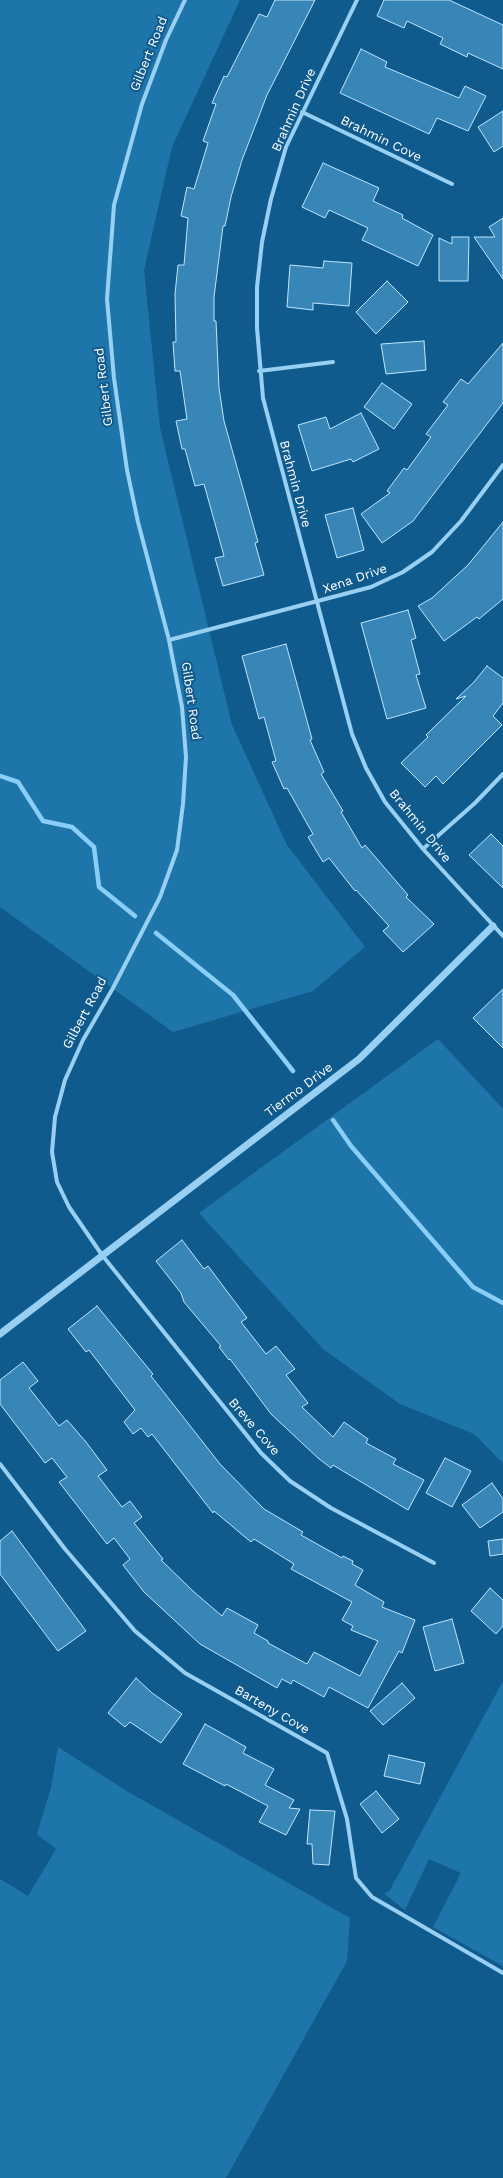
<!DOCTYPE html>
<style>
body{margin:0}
canvas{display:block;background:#105b8d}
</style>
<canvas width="503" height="2178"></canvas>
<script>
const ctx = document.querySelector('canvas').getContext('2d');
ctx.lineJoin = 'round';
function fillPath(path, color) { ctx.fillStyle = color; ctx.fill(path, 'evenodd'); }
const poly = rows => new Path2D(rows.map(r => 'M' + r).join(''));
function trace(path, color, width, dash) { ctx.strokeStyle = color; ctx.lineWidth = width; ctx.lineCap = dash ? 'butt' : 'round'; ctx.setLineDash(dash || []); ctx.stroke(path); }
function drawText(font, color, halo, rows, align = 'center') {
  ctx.font = font + ' "Work Sans",sans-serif'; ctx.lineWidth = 4; ctx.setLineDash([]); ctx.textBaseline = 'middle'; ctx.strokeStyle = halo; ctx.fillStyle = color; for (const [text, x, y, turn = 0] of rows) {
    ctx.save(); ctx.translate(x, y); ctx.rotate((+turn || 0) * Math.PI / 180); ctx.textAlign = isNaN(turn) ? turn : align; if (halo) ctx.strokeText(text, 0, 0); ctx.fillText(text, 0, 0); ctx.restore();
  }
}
fillPath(poly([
 [0,0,240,0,172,147,144,270,160,428,232,725,287,845,365,947,313,991,173,1032,0,907],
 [438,1039,503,1109,503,1463,474,1434,400,1404,323,1349,199,1213],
 [503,1681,503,1966,433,1927,461,1873,429,1859,405,1910,384,1894,390,1890],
 [58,1747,130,1793,350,1918,347,1961,226,2178,0,2178,0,1879,28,1896,56,1849,37,1834,51,1788]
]), '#1e75aa');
trace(poly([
 [0,776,18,782,43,821,72,827,94,847,99,887,135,916],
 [156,933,233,995,293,1071],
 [333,1120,351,1146,473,1287,503,1303]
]), '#88cef6', 4.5);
const building = poly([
 [275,0,315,0,267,95,242,160,231,197,225,226,223,226,214,297,214,321,216,321,219,388,224,421,258,542,255,543,264,575,223,586,215,558,224,556,204,484,195,486,185,449,182,449,176,421,187,419,180,371,175,371,173,342,176,342,175,294,178,265,184,265,188,218,181,216,187,187,194,189,208,143,203,141,216,104,212,103,224,76,227,77,259,14,267,17,275,0],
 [384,0,449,0,503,25,503,69,468,53,467,57,440,44,443,38,407,21,404,28,377,16,384,0],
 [361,49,387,62,385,67,459,98,465,86,486,96,468,131,437,118,429,134,340,93,361,49],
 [503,111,503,146,494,152,478,127,503,111],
 [323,163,379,188,373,201,403,215,402,218,433,235,418,266,362,240,368,228,329,210,325,218,302,207,323,163],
 [503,218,503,279,474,237,495,237,489,227,503,218],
 [452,237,469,237,468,281,439,281,439,238,452,244,452,237],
 [324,261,352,263,349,306,313,303,313,310,287,307,290,265,323,268,324,261],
 [387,281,408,302,376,334,356,312,387,281],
 [424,341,426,370,386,374,381,344,424,341],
 [503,343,503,403,413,521,382,543,361,514,390,493,387,491,404,468,407,470,431,437,426,434,448,405,443,402,461,379,468,384,503,343],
 [382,383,412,404,394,429,364,407,382,383],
 [361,413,379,449,353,462,351,459,312,471,298,425,326,417,330,429,361,413],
 [353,508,364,550,337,558,325,515,353,508],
 [503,522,503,599,479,619,477,617,444,641,418,606,432,598,468,565,503,522],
 [408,610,416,638,411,640,420,674,416,675,426,708,387,719,361,623,408,610],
 [286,644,312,739,310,740,324,772,321,774,343,811,341,812,362,848,365,845,408,895,406,897,434,924,403,952,383,931,389,926,356,890,355,891,329,858,323,862,308,837,313,834,287,788,284,789,272,762,276,761,264,717,259,719,242,656,286,644],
 [487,666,503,678,503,703,493,716,502,725,443,784,436,776,425,787,401,763,428,737,426,735,466,696,456,699,474,682,487,666],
 [491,834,503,846,503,888,469,855,491,834],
 [503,989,503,1048,473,1018,503,989],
 [182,1240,204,1269,208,1266,247,1318,241,1322,266,1354,276,1346,295,1369,286,1375,308,1403,302,1407,333,1437,344,1422,368,1439,366,1443,396,1459,393,1464,424,1480,408,1510,333,1465,331,1468,318,1458,271,1414,230,1359,229,1360,219,1347,221,1346,184,1302,181,1293,156,1261,182,1240],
 [97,1306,153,1374,151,1376,220,1464,264,1509,303,1532,301,1535,342,1558,343,1556,353,1561,352,1564,363,1570,355,1585,384,1602,382,1607,415,1620,402,1653,399,1651,368,1708,329,1687,324,1697,293,1680,291,1684,282,1679,277,1688,200,1644,144,1592,123,1565,130,1559,114,1538,107,1544,59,1482,67,1477,52,1458,45,1463,0,1404,0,1380,23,1362,38,1381,29,1388,59,1426,67,1420,86,1442,107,1470,98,1476,122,1507,130,1501,142,1517,134,1523,163,1559,161,1560,194,1592,222,1616,227,1608,258,1625,254,1633,268,1641,268,1643,307,1664,314,1652,360,1676,378,1641,351,1630,353,1626,342,1620,352,1602,291,1569,294,1564,254,1539,251,1542,214,1511,213,1513,152,1434,148,1437,141,1428,133,1434,124,1422,135,1410,89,1350,86,1352,68,1329,97,1306],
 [445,1458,471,1471,452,1507,426,1493,445,1458],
 [492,1483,503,1499,503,1512,480,1528,462,1505,492,1483],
 [12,1531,86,1631,58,1651,0,1574,0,1541,12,1531],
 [503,1539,503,1554,490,1556,488,1541,503,1539],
 [490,1588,503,1600,503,1626,496,1634,471,1611,490,1588],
 [452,1619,464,1663,435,1671,423,1627,452,1619],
 [136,1678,152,1693,182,1714,161,1743,130,1722,125,1727,108,1713,136,1678],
 [402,1683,415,1698,383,1725,370,1711,402,1683],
 [205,1724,246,1747,243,1753,274,1769,265,1785,294,1800,289,1808,300,1809,286,1835,259,1822,268,1806,226,1784,225,1786,183,1764,205,1724],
 [389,1755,425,1763,420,1784,384,1776,389,1755],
 [376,1791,399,1819,382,1833,360,1804,376,1791],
 [310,1810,335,1811,329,1865,313,1864,312,1844,307,1844,310,1810]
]);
fillPath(building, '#3886b7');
trace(building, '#bee5fd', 1);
trace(poly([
 [185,0,166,40,142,104,114,205,107,299,114,378,127,470,138,522,169,640,182,707,186,757,183,804,177,850,160,897,113,988,83,1040,65,1080,55,1117,52,1152,57,1182,69,1207,102,1255,261,1453,290,1481,331,1508,434,1563],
 [357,0,286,147,271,199,262,242,257,287,257,328,263,398,352,734,366,768,385,802,423,849,503,936],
 [302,112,452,184],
 [259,371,333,362],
 [169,640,371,587,403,572,432,552,461,521,503,465],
 [423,849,475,803,503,774],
 [0,1464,65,1549,135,1631,185,1673,327,1753,347,1819,356,1878,372,1897,503,1973]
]), '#97d0f3', 4);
trace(poly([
 [0,1334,359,1059,493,926]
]), '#97d0f3', 7);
drawText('13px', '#fff', '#105b8d', [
 ["Gilbert Road",149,54,-68],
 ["Brahmin Drive",294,110,-66],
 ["Brahmin Cove",381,139,26],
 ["Gilbert Road",104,387,-97],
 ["Brahmin Drive",295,484,75],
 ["Xena Drive",355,579,-19],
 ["Gilbert Road",191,701,82],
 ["Brahmin Drive",420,826,51],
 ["Gilbert Road",85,1013,-62],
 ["Tiermo Drive",299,1090,-37],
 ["Breve Cove",254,1427,49],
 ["Barteny Cove",272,1710,30]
]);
</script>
